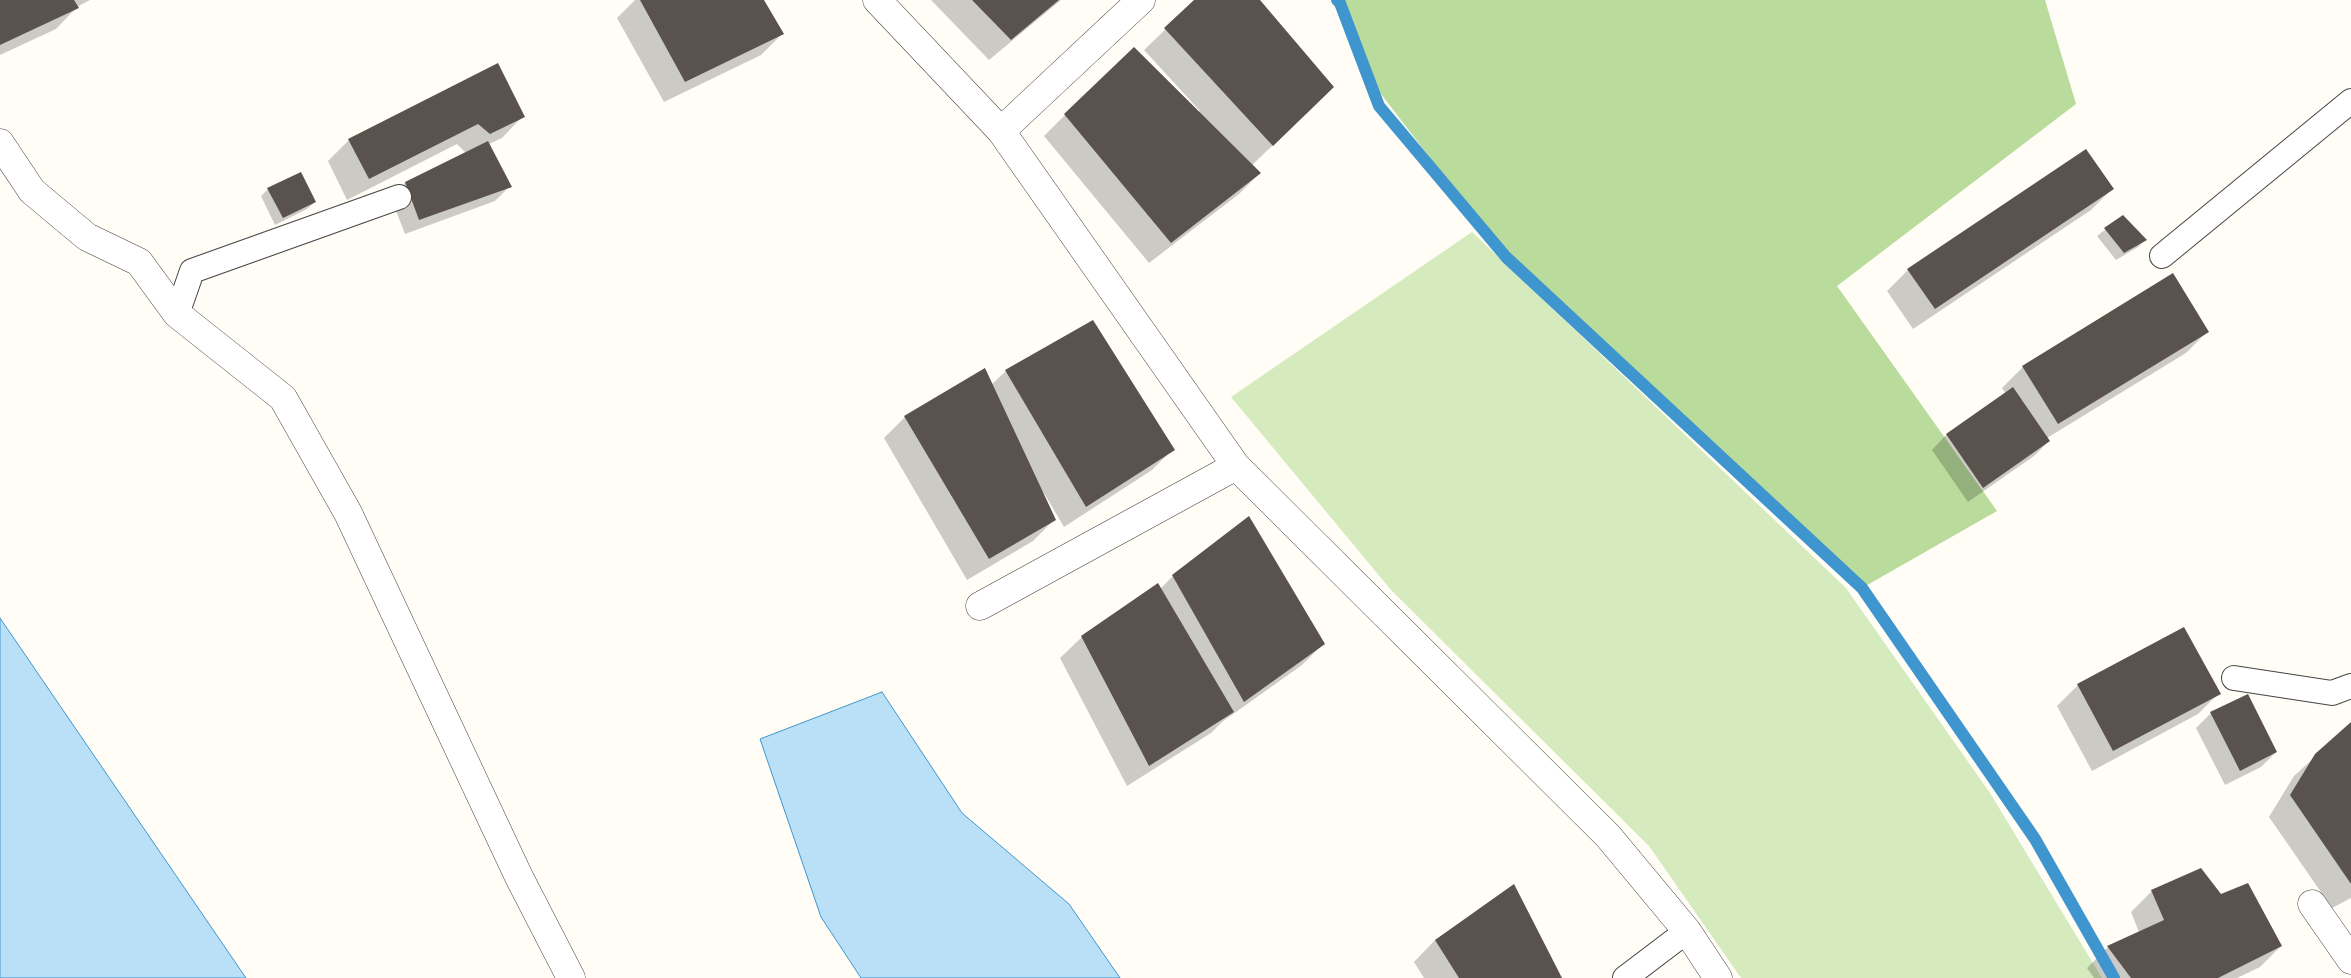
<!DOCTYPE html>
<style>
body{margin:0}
canvas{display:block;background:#fffdf5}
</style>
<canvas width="2351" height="978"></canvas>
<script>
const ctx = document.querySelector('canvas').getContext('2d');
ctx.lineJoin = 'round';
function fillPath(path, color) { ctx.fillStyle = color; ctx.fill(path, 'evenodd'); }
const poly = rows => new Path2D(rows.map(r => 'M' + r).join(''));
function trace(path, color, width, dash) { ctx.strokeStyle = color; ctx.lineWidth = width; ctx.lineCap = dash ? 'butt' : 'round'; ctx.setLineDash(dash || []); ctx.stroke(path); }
fillPath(poly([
 [1472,232,1846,588,1990,793,2102,978,1741,978,1649,846,1391,590,1231,397]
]), '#d5ebbd');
fillPath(poly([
 [1337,0,2045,0,2076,104,1837,286,1997,511,1862,588,1506,257,1368,77]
]), '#b9dc9c');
const water = poly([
 [0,618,246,978,0,978,0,618],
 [882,692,962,813,1069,904,1120,978,861,978,821,917,760,739,882,692]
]);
fillPath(water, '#b9e0f7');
trace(water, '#3f96cf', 1);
fillPath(poly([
 [0,0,90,0,77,7,56,29,0,55],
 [635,0,763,0,782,34,761,55,664,102,617,18],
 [931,0,1061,0,989,60],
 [1196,0,1258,0,1312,108,1252,165,1260,173,1239,194,1149,263,1044,136,1065,115,1198,112,1200,111,1144,50],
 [523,116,502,138,489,144,510,186,495,201,405,234,391,198,405,183,466,153,457,144,347,200,328,161,349,140],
 [268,189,315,202,307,209,275,225,261,196],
 [2112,189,2091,210,1913,329,1887,291,1908,270],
 [2123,216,2145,240,2138,247,2116,260,2097,236],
 [2207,332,2186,353,2047,438,2049,441,2034,456,1968,502,1932,450,1946,435,2006,394,2002,388,2023,367],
 [1006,371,1173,449,1152,470,1064,527,1044,493,1042,494,1054,520,1033,541,967,580,884,438,905,417,991,385],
 [1173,576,1323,644,1302,665,1222,722,1211,733,1127,786,1060,658,1082,637,1160,589],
 [2184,628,2219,693,2198,714,2092,771,2057,706,2078,685],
 [2211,713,2276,752,2261,767,2225,785,2196,728],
 [2351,724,2351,898,2332,908,2269,817,2294,776],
 [1514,886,1560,978,1424,978,1414,962,1435,940],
 [2152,891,2220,896,2281,946,2260,967,2237,978,2094,978,2087,968,2108,947,2139,932,2131,912]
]), '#0003');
trace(poly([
 [1337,0,1340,3,1379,106,1506,257,1862,588,2035,839,2114,978]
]), '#3f96cf', 12);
fillPath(poly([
 [0,0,74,0,79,8,0,45],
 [640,0,764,0,784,34,685,82],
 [972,0,1059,0,1011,40],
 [1194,0,1260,0,1334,87,1273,146,1164,28],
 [1134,47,1261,173,1171,243,1064,114],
 [498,63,525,117,490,134,478,124,369,179,348,139],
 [488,141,512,187,419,220,405,182],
 [2086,149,2114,189,1935,309,1907,269],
 [301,172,316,202,283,218,267,188],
 [2123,215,2147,240,2124,253,2104,228],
 [2173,273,2209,332,2058,424,2022,366],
 [1093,320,1175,450,1086,507,1005,370],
 [985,368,1056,520,989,559,904,416],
 [2013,387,2050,441,1983,488,1946,434],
 [1249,516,1325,644,1244,702,1172,575],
 [1158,583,1234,712,1149,766,1081,636],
 [2184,627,2221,694,2113,751,2077,684],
 [2248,694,2277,752,2240,771,2210,712],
 [2351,722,2351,884,2290,795,2315,754],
 [2201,868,2221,894,2248,883,2282,946,2218,978,2131,978,2107,946,2164,920,2151,890],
 [1514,884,1562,978,1459,978,1435,940]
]), '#5a524d');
const lane = poly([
 [2162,256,2351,101],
 [177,314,192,271,399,197],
 [2234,678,2332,693,2351,686],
 [1625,978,1687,931]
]);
const street = poly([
 [877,0,1001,131,1236,466,1608,836,1687,931,1718,978],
 [1001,131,1141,0],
 [0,143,32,191,87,237,139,262,177,314,283,398,348,513,519,877,571,978],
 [980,606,1236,466],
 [2312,904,2351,960]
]);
trace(lane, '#444', 26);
trace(street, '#444', 29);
trace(lane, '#fff', 24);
trace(street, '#fff', 28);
</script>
